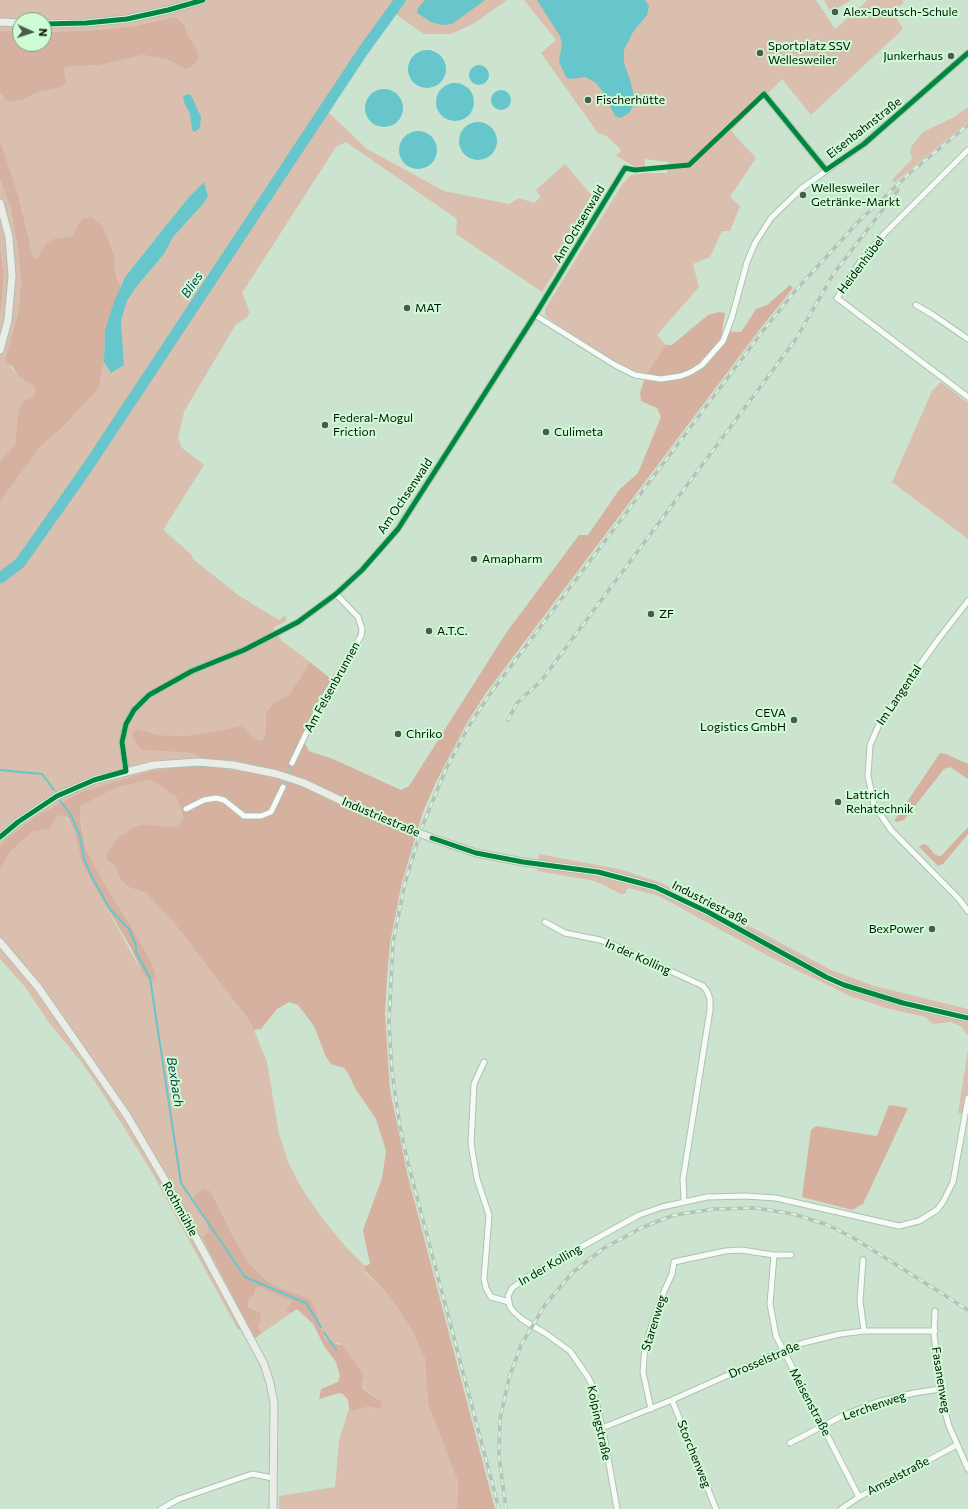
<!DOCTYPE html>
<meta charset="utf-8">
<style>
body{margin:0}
#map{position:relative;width:968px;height:1509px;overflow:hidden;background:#cce4cf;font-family:Commissioner,sans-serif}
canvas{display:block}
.north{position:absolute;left:12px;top:12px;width:40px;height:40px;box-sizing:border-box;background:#cefcd5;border:1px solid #7d9e82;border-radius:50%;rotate:93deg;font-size:11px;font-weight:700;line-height:16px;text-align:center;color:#031206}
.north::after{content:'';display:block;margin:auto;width:14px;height:18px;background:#495c4c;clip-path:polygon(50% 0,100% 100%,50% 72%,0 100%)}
</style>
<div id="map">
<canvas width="968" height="1509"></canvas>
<div class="north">N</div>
</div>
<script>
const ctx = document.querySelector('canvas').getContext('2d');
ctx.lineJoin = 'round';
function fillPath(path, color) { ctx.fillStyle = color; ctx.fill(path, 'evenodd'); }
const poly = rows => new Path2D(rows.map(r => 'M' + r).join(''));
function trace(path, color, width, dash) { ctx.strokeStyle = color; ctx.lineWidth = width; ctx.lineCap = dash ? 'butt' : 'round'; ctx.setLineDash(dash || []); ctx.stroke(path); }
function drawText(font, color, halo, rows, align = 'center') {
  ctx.font = font + ' Commissioner,sans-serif'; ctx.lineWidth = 4; ctx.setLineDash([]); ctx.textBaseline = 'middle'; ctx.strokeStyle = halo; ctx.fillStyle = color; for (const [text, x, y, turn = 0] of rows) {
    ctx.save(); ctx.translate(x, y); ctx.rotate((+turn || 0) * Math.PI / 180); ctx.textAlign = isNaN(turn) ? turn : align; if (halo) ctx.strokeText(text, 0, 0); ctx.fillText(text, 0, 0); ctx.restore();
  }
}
fillPath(poly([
 [0,0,507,0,473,24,451,34,424,34,394,13,327,111,367,149,444,191,509,204,519,198,534,203,541,197,536,190,565,164,598,203,542,292,456,234,457,219,346,142,336,147,242,293,250,313,246,318,236,324,184,412,178,438,182,448,204,465,163,530,191,554,193,559,238,595,279,620,284,616,287,618,285,622,273,628,282,641,310,662,289,695,273,703,266,712,266,731,264,739,259,741,241,726,187,736,158,735,137,729,144,750,191,753,199,757,203,764,81,792,35,817,6,839,0,846,0,502,41,446,64,426,99,388,104,362,111,373,124,365,121,321,127,301,137,286,164,254,173,237,204,203,208,196,204,182,188,198,125,277,121,286,116,277,114,254,103,226,92,217,82,218,72,236,52,239,45,245,41,255,37,259,33,257,18,194,0,140,0,94,2,97,24,99,38,92,63,87,65,81,64,69,67,67,100,65,143,55,169,60,184,69,196,48,187,34,185,25,177,18,174,17,134,26,97,30,45,32,44,20,20,20,20,31,0,31],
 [524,0,816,0,835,29,868,0,902,0,904,3,892,11,903,29,811,115,782,79,731,131,756,158,730,197,740,206,730,231,722,231,710,257,693,264,699,287,657,335,666,345,646,374,637,372,614,361,549,319,545,315,545,309,623,183,631,175,645,173,667,173,669,162,645,159,645,167,635,167,616,156,621,150,607,136,598,133,541,53,556,40],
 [824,0,851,0,831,12],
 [968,107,968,122,894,183,892,180,913,158,910,153,911,147,923,132,954,117],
 [0,179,11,210,18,250,21,278,19,309,5,359,19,377,34,387,36,391,33,396,25,400,15,445,0,461,0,320,4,277,0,245],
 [941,382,968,403,968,539,892,482,932,391],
 [151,780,176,797,181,809,183,820,178,825,169,827,147,824,107,860,114,865,121,880,137,890,146,893,174,923,246,1016,254,1030,267,1062,279,1134,289,1164,301,1187,322,1218,345,1246,365,1266,364,1270,367,1275,389,1296,411,1328,425,1359,428,1404,458,1482,457,1509,279,1509,279,1496,335,1487,339,1440,349,1409,352,1411,368,1407,377,1409,375,1397,364,1389,362,1385,364,1379,339,1343,333,1344,325,1339,314,1304,266,1280,248,1262,230,1231,193,1198,206,1218,209,1232,202,1239,249,1326,238,1330,150,1169,101,1091,80,1060,50,1024,25,987,0,959,0,868,11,851,32,832,50,829,58,815,65,816,75,833,81,861,142,972,156,977,153,966,137,936,105,885,86,849,80,812,80,805,85,802,117,787],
 [539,854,619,869,656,881,697,898,831,970,874,986,968,1009,968,1036,962,1027,951,1022,933,1024,925,1017,886,1008,850,996,772,958,659,896,629,888,626,890,626,893,621,894,595,881,537,871],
 [968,1049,968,1114,958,1113],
 [259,1287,286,1297,292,1302,287,1307,287,1312,291,1313,261,1334,259,1331,258,1326,261,1320,258,1313,248,1307,248,1301,254,1295,256,1288]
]), '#dabeae');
fillPath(poly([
 [174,17,177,18,185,25,187,34,196,48,199,58,191,67,184,69,169,60,143,55,100,65,67,67,64,69,66,81,63,87,38,92,24,99,9,102,0,94,0,31,20,31,20,44,44,44,44,32,97,30,134,26],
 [0,140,18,194,33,257,37,259,45,245,52,239,72,236,82,218,92,217,103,226,114,254,116,277,121,286,105,330,104,362,99,388,64,426,41,446,0,502,0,461,15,445,19,410,25,400,33,396,36,391,34,387,19,377,12,366,6,362,5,359,19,309,21,278,18,250,11,210,0,179],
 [0,245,4,277,0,320],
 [790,285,793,288,760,329,486,693,468,721,436,782,423,812,402,882,390,943,387,977,385,1014,390,1090,407,1173,495,1509,457,1509,458,1482,428,1404,425,1359,411,1328,389,1296,364,1270,365,1266,370,1264,363,1230,382,1178,386,1151,376,1119,355,1088,348,1073,344,1068,331,1064,326,1057,314,1026,298,1005,289,1002,277,1009,261,1029,254,1030,246,1016,174,923,146,893,129,887,121,880,114,865,107,860,108,851,119,837,135,827,147,824,169,827,178,825,183,819,181,809,176,797,151,780,117,787,80,806,81,823,86,849,105,885,137,936,153,966,156,977,154,980,147,978,142,972,131,948,92,882,81,861,75,833,67,817,58,815,50,829,32,832,11,851,0,868,0,846,6,839,35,817,81,792,152,771,203,764,199,757,191,753,144,750,138,746,132,735,137,729,158,735,187,736,241,726,259,741,264,739,266,731,266,712,273,703,289,695,310,662,331,679,301,736,309,751,333,759,401,790,409,786,506,633,579,535,588,535,619,490,638,473,661,417,657,408,641,401,640,393,646,374,666,345,672,345,708,315,719,312,725,313,722,331,741,332,756,309,767,305],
 [940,753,946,754,968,764,968,779,950,767,944,769,904,820,898,822,894,821],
 [968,827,968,834,943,864,938,866,919,847,923,844,928,846,935,855,941,856],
 [889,1105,908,1108,863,1204,852,1210,802,1197,811,1130,816,1126,877,1136],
 [204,1189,210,1191,230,1231,248,1262,266,1280,281,1288,310,1299,314,1304,325,1339,330,1342,343,1346,364,1376,362,1385,363,1389,381,1402,381,1409,368,1407,352,1411,349,1409,348,1400,343,1394,339,1393,319,1399,321,1389,338,1382,340,1376,336,1362,324,1346,313,1324,297,1309,291,1313,287,1312,287,1307,292,1302,290,1300,259,1287,256,1288,254,1295,248,1301,248,1307,260,1313,261,1320,258,1326,261,1334,255,1338,202,1238,209,1232,206,1218,193,1198,195,1194]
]), '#d6b1a0');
fillPath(poly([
 [425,0,485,0,452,24,442,25,431,22,417,13,418,8],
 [537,0,645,0,649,6,647,15,633,32,624,50,624,63,631,83,635,103,629,113,621,118,615,116,603,92,596,83,586,77,570,79,566,77,559,62,562,43,560,36],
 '408 69a19 19 0 1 1 38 0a19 19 0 1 1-38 0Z',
 '469 75a10 10 0 1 1 20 0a10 10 0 1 1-20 0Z',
 '436 102a19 19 0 1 1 38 0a19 19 0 1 1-38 0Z',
 '365 108a19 19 0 1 1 38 0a19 19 0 1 1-38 0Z',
 '491 100a10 10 0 1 1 20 0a10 10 0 1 1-20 0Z',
 [187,94,191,95,201,117,200,128,194,132,192,129,190,114,184,102,183,97],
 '459 141a19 19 0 1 1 38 0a19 19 0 1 1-38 0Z',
 '399 150a19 19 0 1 1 38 0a19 19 0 1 1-38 0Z',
 [204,182,208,196,204,203,173,237,164,254,137,286,127,301,121,321,124,365,111,373,104,362,105,330,114,302,125,277,188,198]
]), '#67c5cc');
trace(poly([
 [0,770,42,774,54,790],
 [60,801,71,815,80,837,84,859,91,875,109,908,129,929,136,945,136,952,150,978,181,1183,245,1277,306,1303,321,1327],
 [324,1332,336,1350]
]), '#67c5cc', 2);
trace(poly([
 [0,578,20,563,87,468,363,51,400,0]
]), '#67c5cc', 11);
trace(poly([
 [283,787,292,763]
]), '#aec4b1', 5, [5, 2.5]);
const street = poly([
 [764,94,826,170],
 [968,150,884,234,860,262,837,298,968,397],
 [916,305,933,315,968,339],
 [535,315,615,365,635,375,661,379,681,376,691,372,702,365,723,341,732,317,747,262,755,243,771,218,802,188,864,144,968,53],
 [968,601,937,641,881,720,870,745,868,776,874,805,891,830,959,899,968,911],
 [292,763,320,704,361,636,362,629,358,617,336,594],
 [126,771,122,742,126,724,134,710,149,695,192,671,244,650,298,622,336,594,362,570,398,529,535,315,625,168],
 [186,809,204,800,216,798,224,800,244,816,261,816,271,812,283,787],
 [545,922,565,933,600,940,614,945,703,986,707,991,710,999,710,1010,683,1179,684,1201],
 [484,1062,474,1084,471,1144,477,1179,489,1215,484,1279,486,1288,491,1297,509,1302],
 [774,1255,770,1304,776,1336,859,1497],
 [863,1260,860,1301,864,1331],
 [935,1311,934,1334,942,1401,949,1426,968,1469],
 [672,1400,716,1509],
 [651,1409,643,1372,645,1346,661,1298,672,1274,674,1262,725,1251,741,1250,774,1255,791,1255],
 [602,1428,672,1400,782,1351,803,1343,840,1334,864,1331,935,1331],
 [790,1443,842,1416,877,1402,914,1393,940,1389],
 [161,1509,179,1499,252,1474,273,1478],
 [617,1509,605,1441,593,1387,588,1377,570,1351,545,1333,523,1320,514,1312,510,1307,508,1296,512,1288,532,1274,639,1215,662,1207,707,1197,745,1196,776,1198,899,1226,919,1221,937,1210,943,1202,953,1182,968,1098],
 [841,1509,859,1497,957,1445]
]);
const secondary = poly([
 [0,22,20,23],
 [44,24,86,23,127,19,168,10,203,0],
 [0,203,9,237,12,276,8,320,0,350],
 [0,837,18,822,57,796,94,780,154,765,199,762,233,765,277,774,304,783,382,820,408,829],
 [432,838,476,853,523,862,598,872,655,887,708,912,826,977,844,985,903,1003,968,1018],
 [0,942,38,987,126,1114,166,1182,264,1364,270,1383,274,1403,273,1509]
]);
trace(street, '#aec1b1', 7);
trace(secondary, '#aec1b1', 9);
trace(street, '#f7fbf8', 5);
trace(secondary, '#eaece7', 7);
const rail = poly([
 [508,720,517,703,541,681,796,339,834,273,898,190],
 [499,1509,408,1163,400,1127,392,1072,389,1022,393,943,405,883,422,827,446,769,470,724,490,694,762,332,796,290,859,221,911,172,968,125],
 [506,1509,499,1456,500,1419,509,1378,521,1345,545,1305,572,1273,604,1248,641,1228,674,1215,714,1209,756,1208,793,1214,825,1224,852,1237,968,1310]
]);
trace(rail, '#b9bfba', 3.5);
trace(rail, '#cefcd5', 2, [6]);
const secondaryBridge = poly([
 [408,829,432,838]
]);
trace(secondaryBridge, '#aec1b1', 9, []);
trace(secondaryBridge, '#eaece7', 7);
trace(poly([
 [44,24,86,23,127,19,168,10,203,0],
 [0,837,18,822,57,796,94,780,126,771,122,742,126,724,134,710,149,695,192,671,244,650,298,622,336,594,362,570,398,529,535,315,625,168,635,170,689,165,764,94,826,170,864,144,968,53],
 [432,838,476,853,523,862,598,872,655,887,708,912,826,977,844,985,903,1003,968,1018]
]), '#00873e', 5);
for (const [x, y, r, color] of [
 [835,12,4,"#495c4c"],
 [760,53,4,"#495c4c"],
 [951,56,4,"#495c4c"],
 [588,100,4,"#495c4c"],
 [803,195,4,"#495c4c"],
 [407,308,4,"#495c4c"],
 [325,425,4,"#495c4c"],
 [546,432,4,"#495c4c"],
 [474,559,4,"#495c4c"],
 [651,614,4,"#495c4c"],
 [429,631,4,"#495c4c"],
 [794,720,4,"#495c4c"],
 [398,734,4,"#495c4c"],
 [838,802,4,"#495c4c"],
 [932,929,4,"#495c4c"]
]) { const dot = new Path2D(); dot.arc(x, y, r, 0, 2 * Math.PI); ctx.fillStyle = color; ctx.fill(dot); trace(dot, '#cefcd5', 1.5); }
drawText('12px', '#031206', '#cefcd5', [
 ["Alex-Deutsch-Schule",843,12],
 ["Sportplatz SSV",768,46],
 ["Wellesweiler",768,60],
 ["Junkerhaus",943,56,"right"],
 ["Fischerhütte",596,100],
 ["Wellesweiler",811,188],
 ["Getränke-Markt",811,202],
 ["MAT",415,308],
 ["Federal-Mogul",333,418],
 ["Friction",333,432],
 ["Culimeta",554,432],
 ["Amapharm",482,559],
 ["ZF",659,614],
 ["A.T.C.",437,631],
 ["CEVA",786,713,"right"],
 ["Logistics GmbH",786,727,"right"],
 ["Chriko",406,734],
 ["Lattrich",846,795],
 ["Rehatechnik",846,809],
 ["BexPower",924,929,"right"]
], 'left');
drawText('12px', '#031206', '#cefcd5', [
 ["Eisenbahnstraße",864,128,-38],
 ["Am Ochsenwald",579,224,-59],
 ["Heidenhübel",861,265,-53],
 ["Am Ochsenwald",405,496,-56],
 ["Am Felsenbrunnen",332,687,-61],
 ["Im Langental",899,695,-56],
 ["Industriestraße",381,817,23],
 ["Industriestraße",710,903,27],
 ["In der Kolling",638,957,24],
 ["Rothmühle",180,1209,61],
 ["In der Kolling",550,1265,-30],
 ["Starenweg",654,1323,-73],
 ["Drosselstraße",764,1360,-23],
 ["Fasanenweg",941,1380,81],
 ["Meisenstraße",810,1402,62],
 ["Lerchenweg",874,1406,-19],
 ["Kolpingstraße",599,1423,78],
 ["Storchenweg",694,1454,68],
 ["Amselstraße",898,1476,-28]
]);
drawText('italic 13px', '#0b424a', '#cefcd5', [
 ["Blies",192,285,-56],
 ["Bexbach",175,1082,81]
]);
</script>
